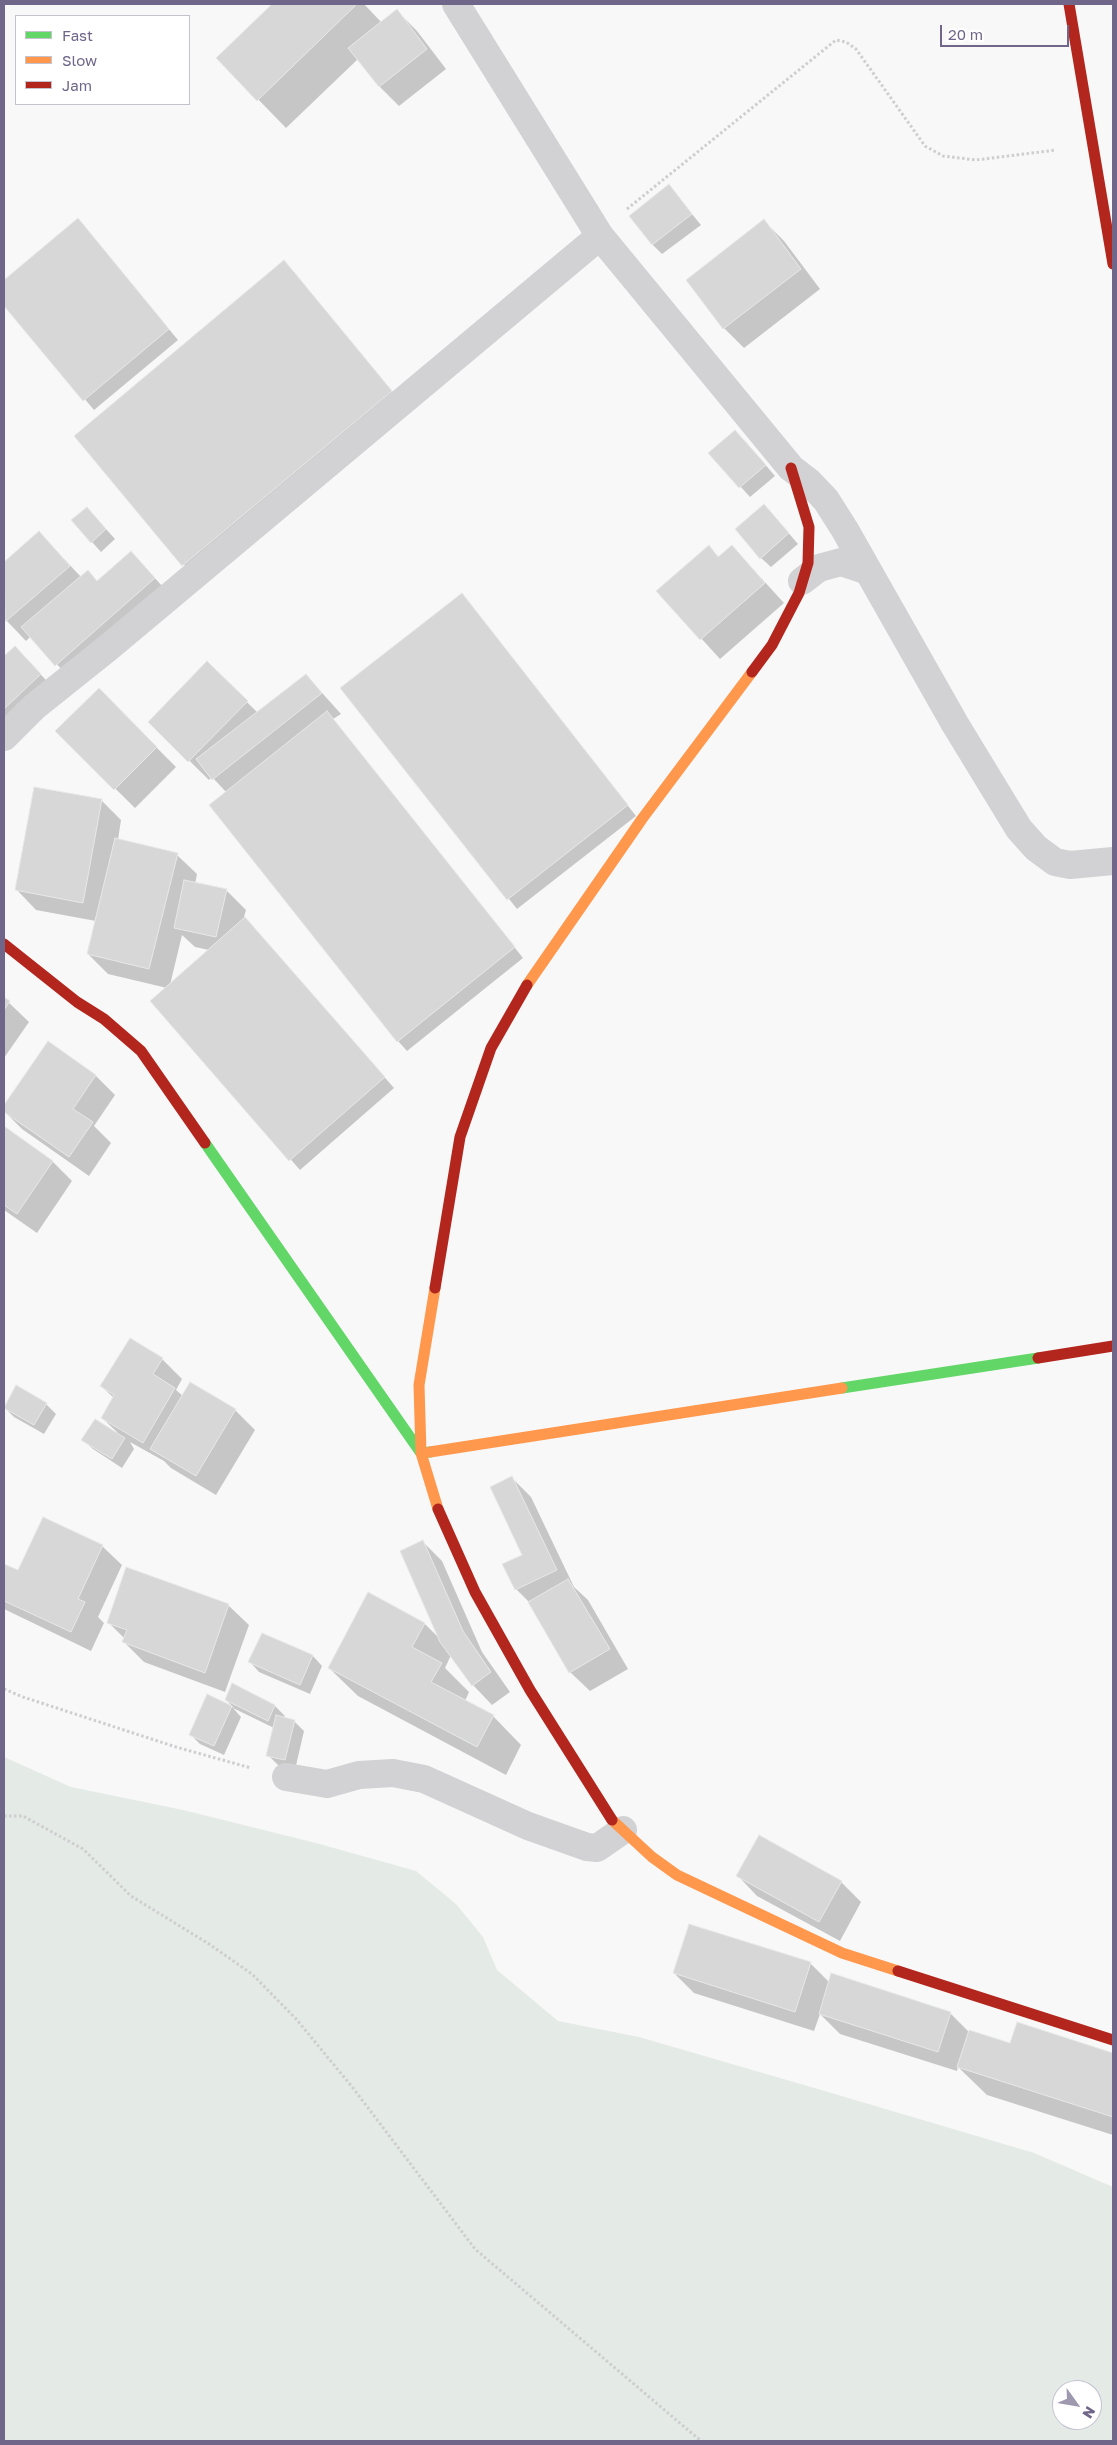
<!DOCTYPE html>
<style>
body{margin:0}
#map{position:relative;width:1117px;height:2445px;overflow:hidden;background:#f7f8f7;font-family:"Golos Text",sans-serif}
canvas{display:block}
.frame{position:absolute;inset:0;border:5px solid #6f6689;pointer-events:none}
.legend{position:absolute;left:15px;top:15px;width:175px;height:90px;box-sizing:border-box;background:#fff;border:1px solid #c5c2d0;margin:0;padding:6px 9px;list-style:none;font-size:15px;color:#6f6689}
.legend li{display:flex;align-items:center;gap:10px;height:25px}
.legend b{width:25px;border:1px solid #c5c2d0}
.north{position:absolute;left:1052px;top:2380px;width:50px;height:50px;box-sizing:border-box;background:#fff;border:1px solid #c5c2d0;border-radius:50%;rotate:122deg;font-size:14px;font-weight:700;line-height:20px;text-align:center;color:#6f6689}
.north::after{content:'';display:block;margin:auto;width:18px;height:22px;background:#9f99b0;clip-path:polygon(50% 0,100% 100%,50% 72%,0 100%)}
.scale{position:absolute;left:940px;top:25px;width:129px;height:22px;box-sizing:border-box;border:2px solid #6f6689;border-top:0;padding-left:6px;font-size:15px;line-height:18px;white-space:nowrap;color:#6f6689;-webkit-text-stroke:4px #fff;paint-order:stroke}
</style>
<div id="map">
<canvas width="1117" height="2445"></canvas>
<div class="frame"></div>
<ul class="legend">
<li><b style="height:6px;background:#63d668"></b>Fast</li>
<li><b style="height:6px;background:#ff974d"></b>Slow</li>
<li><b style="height:6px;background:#b3261e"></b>Jam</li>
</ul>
<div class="north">N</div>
<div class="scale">20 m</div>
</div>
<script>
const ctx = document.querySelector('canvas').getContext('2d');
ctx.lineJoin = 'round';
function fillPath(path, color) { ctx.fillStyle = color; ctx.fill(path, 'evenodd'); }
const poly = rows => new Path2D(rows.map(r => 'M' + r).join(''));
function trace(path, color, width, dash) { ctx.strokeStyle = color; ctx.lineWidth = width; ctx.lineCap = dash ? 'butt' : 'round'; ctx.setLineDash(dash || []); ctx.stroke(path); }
fillPath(poly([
 [4,1757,71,1787,183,1810,316,1843,416,1871,456,1904,483,1937,497,1970,558,2021,639,2037,828,2092,1034,2153,1113,2187,1113,2441,4,2441],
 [1062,2390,1092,2390,1092,2420,1062,2420]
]), '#e4eae6');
fillPath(poly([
 [274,4,364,4,382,23,397,11,417,31,446,69,399,106,380,87,358,59,286,128,218,58],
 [669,186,701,225,662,254,652,244],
 [78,220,178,340,94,410,4,304,4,282],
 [764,221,784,241,820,289,744,348,724,328],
 [294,272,401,402,193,575,76,436],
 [745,441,775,476,750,497,710,453],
 [87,508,115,539,101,552,92,542],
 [773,515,798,544,771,567,761,558],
 [39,532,81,577,87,571,98,582,131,552,174,599,76,685,31,636,26,641,4,618,4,563],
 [732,546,784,603,720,659,658,591,709,547,719,557],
 [462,595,636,816,517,909,342,688],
 [15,647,60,695,4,727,4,657],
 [207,663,258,713,306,675,341,714,333,719,523,958,407,1051,398,1041,227,793,212,777,209,780,150,722],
 [99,690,176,767,135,808,57,731],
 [102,801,121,820,118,840,177,855,197,874,195,884,226,890,246,910,244,917,394,1088,300,1170,152,1001,167,988,108,974,88,954,96,921,36,910,17,890],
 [182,935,195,947,209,950,170,985],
 [4,998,29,1022,4,1058],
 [48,1042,96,1076,115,1095,94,1126,111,1143,89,1176,22,1129,4,1111,4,1107],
 [4,1128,53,1162,72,1181,37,1233,4,1210],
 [130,1339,162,1359,182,1379,176,1390,183,1396,235,1410,255,1430,216,1495,171,1468,164,1461,130,1442,134,1449,122,1468,93,1449,83,1440,117,1432,102,1418,114,1398,101,1386],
 [16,1386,46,1404,56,1414,44,1434,14,1417,4,1407],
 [512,1478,531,1497,574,1587,588,1600,628,1669,590,1691,570,1672,532,1605,516,1589,524,1555],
 [423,1542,442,1561,482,1652,510,1692,492,1705,473,1685,451,1655,445,1668,469,1692,465,1701,493,1716,521,1745,506,1775,358,1696,329,1668,425,1624,440,1639],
 [102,1546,122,1565,98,1617,104,1623,91,1651,4,1609,4,1565,19,1572],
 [127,1569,229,1606,249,1625,225,1692,144,1662,124,1642,125,1639,108,1622],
 [262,1634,313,1656,322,1666,310,1694,259,1672,250,1662],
 [233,1685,275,1706,285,1716,283,1718,294,1721,304,1731,295,1770,278,1765,268,1755,274,1728,233,1708,241,1717,224,1755,200,1744,190,1734,208,1696,234,1708,226,1700],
 [738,1876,841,1882,861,1902,840,1941,757,1896],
 [810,1963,830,1983,950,2013,969,2032,1011,2045,1017,2024,1113,2054,1113,2135,987,2095,958,2067,957,2071,840,2034,820,2014,814,2031,694,1993,674,1973]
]), '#0003');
const building = poly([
 [272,4,357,4,257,101,216,58,272,4],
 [397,9,427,49,379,87,348,48,397,9],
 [669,184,692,214,652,245,629,216,669,184],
 [78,218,169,329,83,401,4,306,4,280,78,218],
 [764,219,801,269,723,329,686,280,764,219],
 [284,260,392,391,182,566,74,436,284,260],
 [735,430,766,465,739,488,708,453,735,430],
 [764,504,789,533,760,559,735,529,764,504],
 [87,507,106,529,91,543,71,520,87,507],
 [39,531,70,566,5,622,4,562,39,531],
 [709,545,718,557,732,545,765,583,700,640,656,591,709,545],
 [131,551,155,578,55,666,21,627,88,570,97,581,131,551],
 [462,593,628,805,507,900,340,688,462,593],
 [15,646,41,674,4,709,4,656,15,646],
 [207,661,248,701,188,762,148,722,207,661],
 [306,674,322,693,212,780,196,759,306,674],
 [99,688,157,747,114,790,55,731,99,688],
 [327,711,515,947,397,1042,209,805,327,711],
 [34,787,102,799,83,903,15,890,34,787],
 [115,838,178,853,149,969,87,954,115,838],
 [184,880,227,889,216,937,174,928,184,880],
 [245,917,385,1077,289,1161,150,1001,245,917],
 [4,997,10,1001,4,1010,4,997],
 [48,1041,96,1075,73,1109,93,1122,69,1157,4,1112,4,1105,48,1041],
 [4,1126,53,1161,17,1214,4,1205,4,1126],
 [130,1338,163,1358,153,1374,175,1388,143,1443,101,1418,114,1395,100,1386,130,1338],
 [190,1382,236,1409,196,1476,150,1449,190,1382],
 [16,1385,47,1403,34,1425,4,1408,16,1385],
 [95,1419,125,1438,112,1459,81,1440,95,1419],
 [512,1476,557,1570,515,1590,502,1564,522,1555,490,1487,512,1476],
 [43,1517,103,1545,78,1599,85,1602,71,1632,4,1601,4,1564,18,1570,43,1517],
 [423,1540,463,1631,491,1672,472,1686,440,1642,400,1551,423,1540],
 [126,1567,229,1604,205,1673,122,1642,127,1630,107,1623,126,1567],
 [568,1579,610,1649,569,1673,528,1602,568,1579],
 [368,1592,425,1623,412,1647,442,1663,431,1682,494,1715,477,1747,328,1668,368,1592],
 [262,1633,313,1655,300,1685,248,1662,262,1633],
 [232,1683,275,1705,268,1721,225,1700,232,1683],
 [207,1694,232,1706,214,1746,189,1735,207,1694],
 [276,1715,295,1720,285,1760,266,1756,276,1715],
 [759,1835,842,1881,819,1922,736,1876,759,1835],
 [689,1924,811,1962,795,2012,673,1973,689,1924],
 [831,1973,951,2012,938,2052,819,2014,831,1973],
 [1017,2022,1113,2053,1113,2117,957,2067,969,2030,1010,2043,1017,2022]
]);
fillPath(building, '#d7d7d8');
trace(building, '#e6e8e6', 1);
trace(poly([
 [627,209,836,40,846,42,856,49,925,146,943,156,976,160,1056,150],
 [4,1689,23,1697,176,1747,251,1768],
 [4,1816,23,1816,83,1849,131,1896,209,1944,252,1974,297,2020,353,2088,475,2249,701,2441]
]), '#ceced0', 3, [2.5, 2.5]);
trace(poly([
 [456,4,600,236,791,468,808,481,826,500,845,530,955,724,1019,829,1036,848,1055,862,1070,865,1113,861],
 [802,581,819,568,841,562,868,571],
 [4,737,34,707,109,647,600,236],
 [286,1777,327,1784,359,1775,393,1773,424,1779,528,1826,587,1847,597,1848,623,1830]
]), '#d2d1d3', 28);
trace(poly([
 [205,1143,421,1453,430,1452],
 [842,1388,1038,1358]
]), '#63d668', 11);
trace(poly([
 [527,985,642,819,752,672],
 [435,1288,419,1385,421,1453,438,1509],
 [430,1452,842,1388],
 [612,1820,652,1857,677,1875,842,1953,898,1971]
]), '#ff974d', 11);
trace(poly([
 [1069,4,1113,264],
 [752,672,772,645,799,593,808,563,809,527,791,468],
 [4,944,77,1002,104,1019,141,1051,205,1143],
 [435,1288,460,1137,491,1048,527,985],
 [1038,1358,1113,1346],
 [438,1509,475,1592,530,1690,612,1820],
 [898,1971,1113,2040]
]), '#b3261e', 11);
</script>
